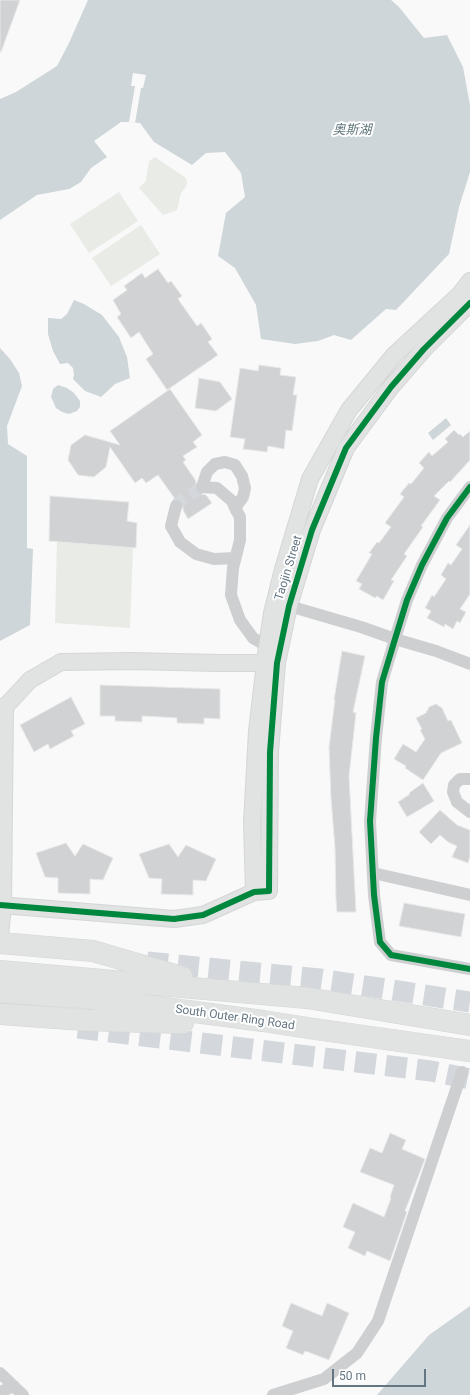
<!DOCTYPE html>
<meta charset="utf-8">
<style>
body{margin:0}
#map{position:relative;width:470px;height:1395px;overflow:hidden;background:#f9f9f9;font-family:Roboto,sans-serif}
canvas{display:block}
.scale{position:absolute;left:332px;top:1369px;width:94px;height:18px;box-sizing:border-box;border:2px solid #657683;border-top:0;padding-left:5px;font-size:12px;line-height:14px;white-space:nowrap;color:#657683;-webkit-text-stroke:3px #fff;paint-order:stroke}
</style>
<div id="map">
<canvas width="470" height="1395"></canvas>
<div class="scale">50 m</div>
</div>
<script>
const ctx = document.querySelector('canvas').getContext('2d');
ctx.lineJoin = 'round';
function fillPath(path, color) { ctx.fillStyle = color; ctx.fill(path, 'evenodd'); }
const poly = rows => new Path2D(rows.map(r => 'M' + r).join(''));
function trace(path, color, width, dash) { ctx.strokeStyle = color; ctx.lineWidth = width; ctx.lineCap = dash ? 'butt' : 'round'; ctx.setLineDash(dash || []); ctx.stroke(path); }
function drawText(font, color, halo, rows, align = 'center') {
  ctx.font = font + ' Roboto,"Noto Sans SC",sans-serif'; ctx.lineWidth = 4; ctx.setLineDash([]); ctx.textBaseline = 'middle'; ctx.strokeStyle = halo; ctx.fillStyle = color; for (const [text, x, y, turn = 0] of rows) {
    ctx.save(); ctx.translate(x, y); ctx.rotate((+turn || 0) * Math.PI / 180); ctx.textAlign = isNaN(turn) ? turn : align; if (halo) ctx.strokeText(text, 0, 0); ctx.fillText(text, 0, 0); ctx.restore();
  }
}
fillPath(poly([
 [155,157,186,178,187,183,186,187,181,193,177,210,163,215,139,188,146,181,149,161],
 [119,192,138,221,89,253,70,224],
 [141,225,160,254,111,286,92,258],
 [57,541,133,547,130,628,55,623]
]), '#e8ebe6');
fillPath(poly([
 [88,0,391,0,399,7,424,38,447,35,463,67,470,105,470,172,459,207,449,254,396,310,386,309,351,340,334,335,318,341,295,344,261,339,256,305,235,268,218,256,226,213,245,197,241,173,225,152,206,153,192,165,154,142,140,123,129,122,121,122,94,141,107,157,91,168,81,182,69,189,37,195,0,220,0,99,16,92,57,66,69,43],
 [74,300,84,304,102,315,119,337,127,357,130,378,115,384,101,397,85,391,73,379,74,375,73,368,68,363,60,364,53,351,48,334,48,318,61,319,67,314],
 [0,348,10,359,19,373,22,386,7,426,8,444,27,456,27,548,33,549,30,625,0,641],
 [58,385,67,388,74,393,80,401,80,407,77,411,69,414,62,412,56,408,51,397,53,389],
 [446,418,451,425,433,440,428,433],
 [470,1306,470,1395,377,1395,429,1335]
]), '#ced6d9');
fillPath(poly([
 [133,73,146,75,143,88,141,88,135,123,129,122,135,86,131,86]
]), '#f9f9f9');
const building = poly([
 [0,0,20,0,1,52,0,52,0,0],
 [158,269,168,283,171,281,182,296,178,299,197,326,201,323,212,339,208,342,218,355,167,390,146,359,153,354,139,332,131,338,117,317,121,314,113,300,127,290,124,286,142,273,145,278,158,269],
 [259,365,281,368,280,375,296,377,293,395,297,395,292,431,286,430,284,449,268,446,267,452,243,449,245,439,230,437,240,368,258,371,259,365],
 [199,378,220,382,232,399,216,411,195,408,199,378],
 [170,389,202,435,193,442,197,447,183,456,186,460,183,462,196,481,195,489,197,493,206,495,212,503,188,519,183,510,183,504,181,501,175,499,158,475,146,483,142,478,135,483,110,447,106,467,94,477,78,475,68,460,71,445,85,435,120,445,110,431,170,389],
 [454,430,459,435,460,434,463,437,470,431,470,460,450,482,449,481,434,496,440,500,421,526,423,527,404,554,407,556,391,580,394,581,383,600,377,596,375,598,359,589,362,584,356,581,372,554,369,553,377,542,379,543,391,527,385,523,404,497,400,494,409,483,411,484,424,468,419,463,429,452,432,456,448,442,445,439,454,430],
 [50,496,129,502,127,521,137,523,136,548,49,541,50,496],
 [470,525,470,594,460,609,466,612,460,623,457,621,453,629,445,624,444,627,427,618,431,611,425,608,432,595,434,597,446,579,441,575,448,563,451,565,462,549,456,545,470,525],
 [342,651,365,656,353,712,356,713,349,776,356,912,337,912,336,900,335,848,331,798,329,747,335,700,334,700,342,651],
 [100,685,220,689,220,719,204,718,204,724,177,723,177,718,162,717,142,716,142,722,115,721,115,716,100,716,100,685],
 [71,697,85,724,71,731,74,736,50,749,48,744,34,752,20,725,71,697],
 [436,704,442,708,448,721,451,720,462,743,441,753,423,780,405,768,406,766,394,759,403,744,416,752,425,739,420,730,422,729,416,718,426,713,429,707,436,704],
 [423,783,434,801,407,817,398,802,410,794,409,793,423,783],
 [440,810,457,825,470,830,470,856,468,863,452,857,457,846,448,842,440,835,431,844,419,832,440,810],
 [66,843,75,856,83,844,113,858,103,880,90,879,90,894,58,893,58,878,45,877,36,853,66,843],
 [169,844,178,857,186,845,216,859,206,881,193,880,193,895,161,894,162,879,149,878,139,854,169,844],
 [404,903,465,914,461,937,399,926,404,903],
 [390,1133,406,1140,402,1149,425,1159,405,1211,407,1212,390,1261,367,1251,365,1256,348,1248,355,1232,343,1227,353,1203,384,1217,391,1198,390,1197,394,1185,360,1172,370,1148,382,1153,390,1133],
 [291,1303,322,1316,327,1303,349,1313,329,1360,305,1351,303,1355,286,1348,293,1331,282,1326,291,1303]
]);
fillPath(building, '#d0d2d3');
trace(building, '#e8e8e8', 1);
trace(poly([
 [176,506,178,503,202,487]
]), '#d4d8dc', 12, [12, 6]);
trace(poly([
 [147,962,320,979,470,1002],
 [78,1028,431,1071,470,1079]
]), '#d4d8dc', 21, [21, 10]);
const secondary = poly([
 [0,707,5,707,3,905,0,937],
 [5,707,30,680,61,662,132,661,219,663,275,663],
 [254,892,252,822,257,731,267,646,272,613,283,569,310,479,349,410,394,355,460,294,470,281],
 [0,905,174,919,203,915,254,892,269,891,270,752,277,663,289,606,312,530,346,448,391,387,424,349,470,303]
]);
const highway = poly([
 [0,943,93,951,182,977],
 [0,971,307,998,470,1025],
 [0,992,89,998,263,1021,308,1028,470,1051],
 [0,1014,84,1020,183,1023]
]);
trace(secondary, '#d5d6d7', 18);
trace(highway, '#d5d6d6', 22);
trace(poly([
 [470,487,447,518,422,565,407,600,395,639,382,682,376,738,370,821,374,895,380,942,391,955,470,969],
 [176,506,171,526,180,542,196,554,214,559,235,558],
 [235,508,243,497,245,488,242,476,235,465,225,462,215,464,207,472,202,487,217,488,232,501,235,508,240,517,240,540,233,568,231,595,240,620,253,638,267,646],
 [289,606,361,627,395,639,436,651,470,664],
 [470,779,460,779,454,785,453,792,457,802,470,812],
 [373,873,470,895],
 [0,1373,23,1395],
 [0,1392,14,1386],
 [273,1395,324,1379,357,1353,378,1321,462,1072]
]), '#cecfd0', 12);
trace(secondary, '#e1e2e2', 16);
trace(highway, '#e1e2e2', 21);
trace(poly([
 [470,487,447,518,422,565,407,600,395,639,382,682,376,738,370,821,374,895,380,942,391,955,470,969],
 [0,905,174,919,203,915,254,892,269,891,270,752,277,663,289,606,312,530,346,448,391,387,424,349,470,303]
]), '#00873e', 6);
drawText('12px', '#657683', '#fff', [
 ["Taojin Street",289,568,-73],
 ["South Outer Ring Road",235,1018,8]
]);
drawText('italic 13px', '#60757c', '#fff', [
 ["奥斯湖",352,131]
]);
</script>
